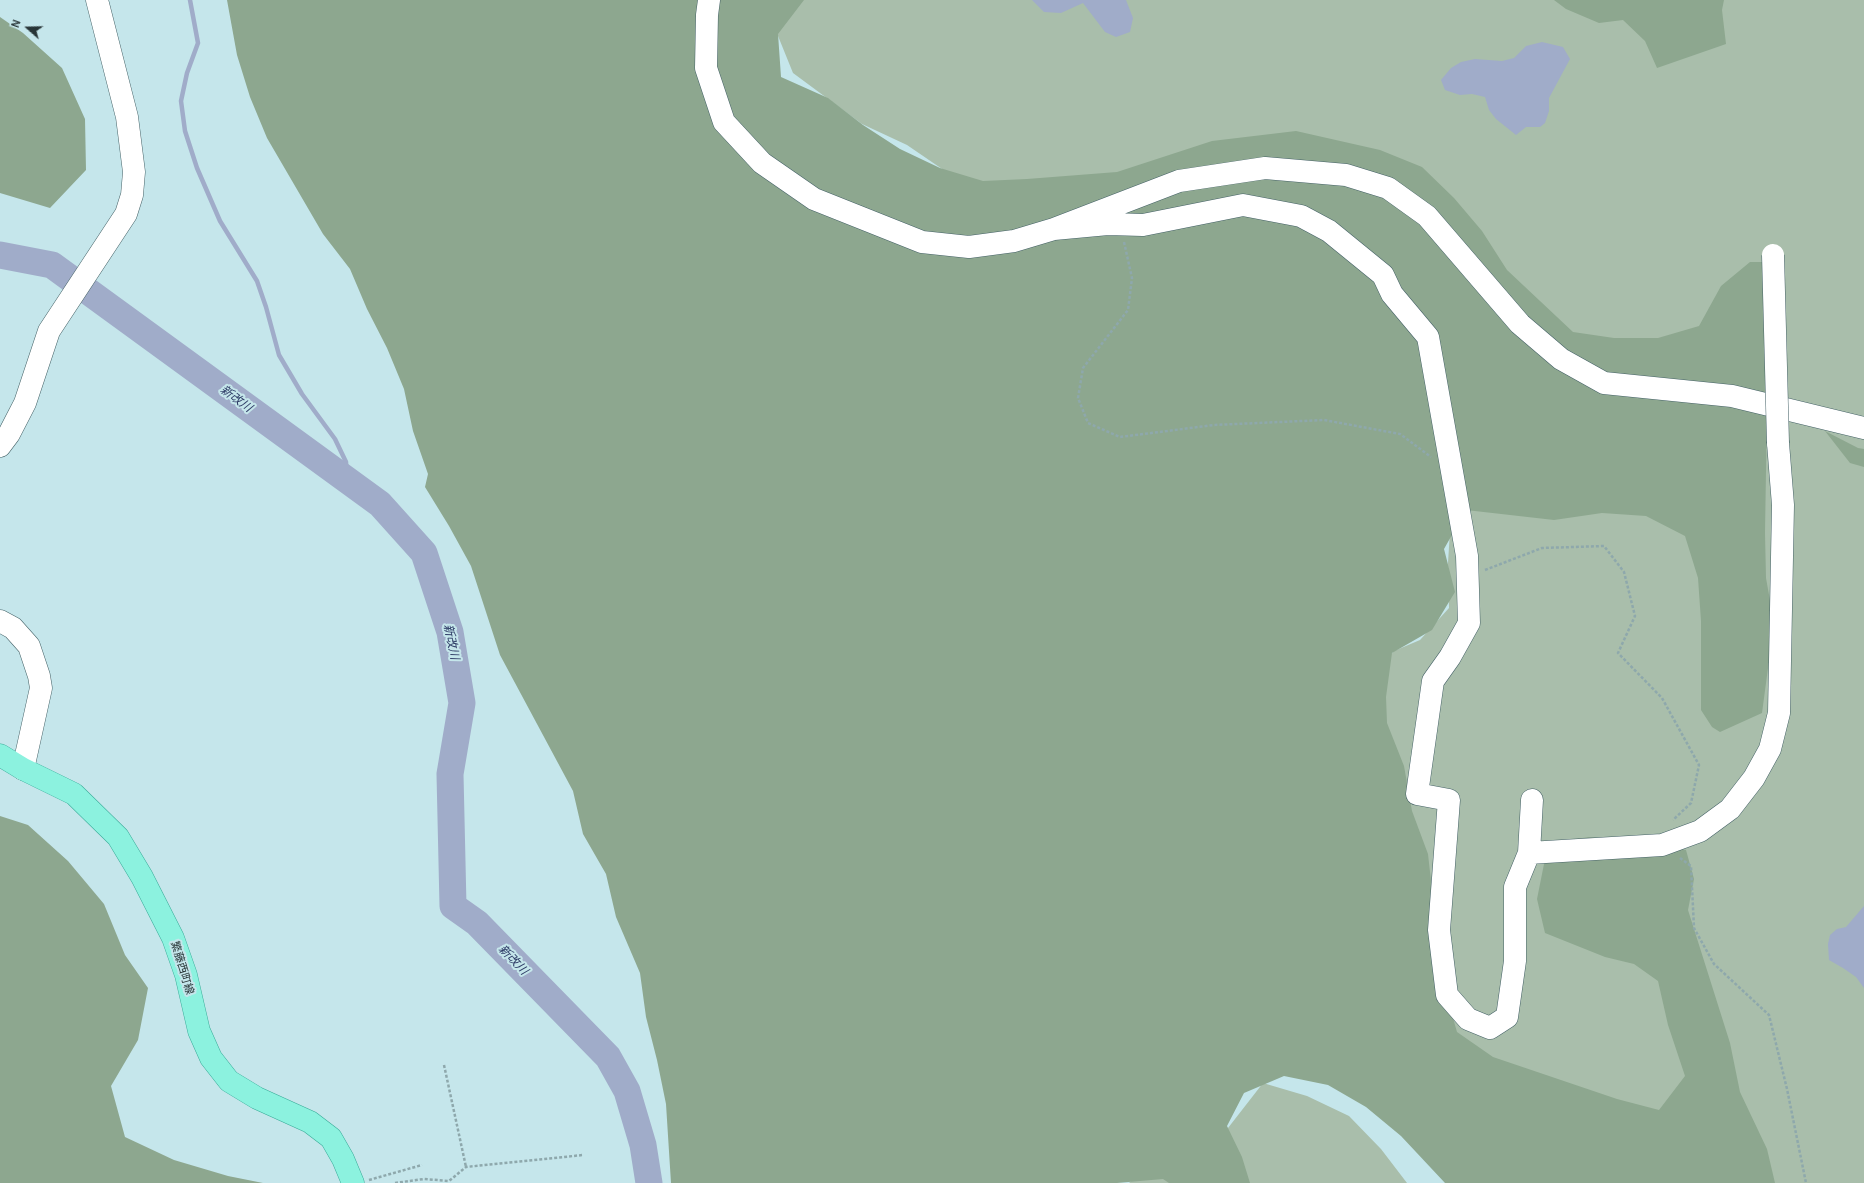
<!DOCTYPE html>
<meta charset="utf-8">
<style>
body{margin:0}
#map{position:relative;width:1864px;height:1183px;overflow:hidden;background:#c5e6eb;font-family:Karla,sans-serif}
canvas{display:block}
.north{position:absolute;left:8px;top:8px;width:40px;height:40px;-webkit-text-stroke:3px #c5e6eb;paint-order:stroke;rotate:290deg;font-size:11px;font-weight:700;line-height:16px;text-align:center;color:#283537}
.north::after{content:'';display:block;margin:auto;width:14px;height:18px;background:#283537;clip-path:polygon(50% 0,100% 100%,50% 72%,0 100%)}
</style>
<div id="map">
<canvas width="1864" height="1183"></canvas>
<div class="north">N</div>
</div>
<script>
const ctx = document.querySelector('canvas').getContext('2d');
ctx.lineJoin = 'round';
function fillPath(path, color) { ctx.fillStyle = color; ctx.fill(path, 'evenodd'); }
const poly = rows => new Path2D(rows.map(r => 'M' + r).join(''));
function trace(path, color, width, dash) { ctx.strokeStyle = color; ctx.lineWidth = width; ctx.lineCap = dash ? 'butt' : 'round'; ctx.setLineDash(dash || []); ctx.stroke(path); }
function drawText(font, color, halo, rows, align = 'center') {
  ctx.font = font + ' Karla,"Noto Sans JP",sans-serif'; ctx.lineWidth = 4; ctx.setLineDash([]); ctx.textBaseline = 'middle'; ctx.strokeStyle = halo; ctx.fillStyle = color; for (const [text, x, y, turn = 0] of rows) {
    ctx.save(); ctx.translate(x, y); ctx.rotate((+turn || 0) * Math.PI / 180); ctx.textAlign = isNaN(turn) ? turn : align; if (halo) ctx.strokeText(text, 0, 0); ctx.fillText(text, 0, 0); ctx.restore();
  }
}
fillPath(poly([
 [792,0,1864,0,1864,1183,1456,1183,1375,672,1394,651,1420,640,1449,608,1448,563,1451,515,1030,200,948,173,907,145,862,124,793,73,776,31],
 [1263,1083,1307,1096,1349,1116,1381,1149,1407,1183,1129,1183,1136,1176,1228,1128]
]), '#a9beab');
fillPath(poly([
 [227,0,804,0,778,34,781,77,828,98,863,125,900,149,940,168,983,181,1027,179,1117,172,1212,141,1296,131,1380,150,1422,167,1454,198,1482,231,1507,270,1573,332,1614,338,1658,338,1699,326,1721,286,1750,262,1762,262,1769,285,1765,533,1766,578,1774,623,1762,713,1720,732,1712,727,1701,710,1701,621,1698,578,1685,536,1646,516,1602,513,1554,520,1466,510,1444,549,1455,592,1432,630,1392,653,1386,697,1387,723,1404,766,1412,811,1428,854,1433,899,1432,945,1457,1032,1493,1057,1617,1099,1659,1110,1685,1076,1668,1025,1658,981,1634,964,1605,957,1545,933,1537,899,1548,844,1588,837,1663,844,1686,850,1694,879,1688,910,1730,1043,1740,1092,1767,1149,1775,1183,1445,1183,1401,1136,1366,1107,1328,1085,1284,1076,1244,1093,1227,1126,1242,1157,1250,1183,1169,1183,1163,1179,1117,1183,671,1183,666,1104,657,1060,646,1017,640,973,616,917,606,874,583,834,573,791,500,655,471,566,449,526,425,487,428,474,413,431,404,389,387,348,367,309,350,269,323,234,267,138,250,97,237,55],
 [1554,0,1724,0,1722,10,1726,44,1657,68,1645,41,1623,20,1599,23,1566,9],
 [0,17,23,33,62,68,85,119,86,170,50,208,0,193],
 [1825,431,1858,448,1864,449,1864,467,1850,463],
 [0,816,28,825,68,861,104,904,125,955,148,988,138,1040,111,1086,125,1137,174,1160,228,1176,263,1183,0,1183]
]), '#8da78f');
fillPath(poly([
 [1032,0,1126,0,1133,18,1130,32,1116,37,1105,32,1083,3,1061,13,1044,12],
 [1542,42,1563,47,1570,59,1549,98,1549,111,1545,123,1540,127,1526,127,1516,135,1496,119,1489,110,1485,97,1472,94,1460,95,1445,90,1441,80,1451,68,1461,62,1475,59,1502,61,1514,58,1526,46],
 [1864,906,1864,988,1856,977,1843,968,1829,960,1828,944,1830,935,1837,929,1846,927]
]), '#a0acc9');
trace(poly([
 [190,0,198,43,187,73,181,101,185,131,197,168,220,221,257,281,266,307,279,355,302,394,335,439,346,462,347,480]
]), '#a0acc9', 4.5);
trace(poly([
 [0,255,52,265,380,504,424,553,450,632,462,703,450,774,453,906,477,923,608,1057,627,1091,643,1145,649,1183]
]), '#a0acc9', 27);
const minor = poly([
 [709,0,707,15,706,68,724,122,762,163,814,199,922,242,969,247,1014,241,1054,229,1179,181,1265,168,1346,175,1388,188,1427,216,1520,324,1561,359,1604,383,1732,396,1864,428],
 [1054,229,1108,224,1143,225,1243,205,1301,216,1329,231,1383,275,1392,294,1428,337,1467,556,1469,623,1450,657,1433,681,1417,794,1449,800,1439,930,1447,995,1468,1019,1490,1028,1507,1017,1515,961,1515,887,1529,853,1532,800],
 [0,446,9,434,25,403,49,331,126,214,132,195,134,172,127,117,97,0],
 [0,621,13,628,29,646,39,676,41,688,23,769],
 [1529,853,1662,845,1700,831,1730,809,1754,778,1770,749,1779,713,1783,505,1778,443]
]);
const major = poly([
 [0,755,23,769,74,794,118,837,142,877,173,938,186,975,199,1031,211,1058,229,1081,257,1098,310,1122,331,1138,343,1159,353,1183]
]);
trace(minor, '#456267', 23);
trace(major, '#38aa97', 23);
trace(poly([
 [1124,242,1132,278,1128,310,1083,368,1078,398,1088,423,1120,437,1214,425,1324,420,1400,434,1431,457],
 [1485,570,1542,548,1604,546,1624,572,1635,616,1618,653,1662,698,1699,765,1691,803,1673,820],
 [1680,858,1691,866,1694,928,1714,964,1769,1015,1787,1089,1806,1183],
 [444,1065,466,1167],
 [369,1180,422,1165],
 [395,1183,424,1179,449,1181,466,1167,583,1155]
]), '#8ea8ac', 2.5, [3, 2]);
trace(minor, '#fff', 22);
trace(major, '#8cf2df', 22);
const minorBridge = poly([
 [1773,255,1778,443]
]);
trace(minorBridge, '#456267', 23, []);
trace(minorBridge, '#fff', 22);
drawText('11px', '#283537', '#c5e6eb', [
 ["繁藤西町線",182,968,73]
]);
drawText('italic 12px', '#2f3d67', '#c5e6eb', [
 ["新改川",236,399,36],
 ["新改川",451,642,78],
 ["新改川",513,960,46]
]);
</script>
